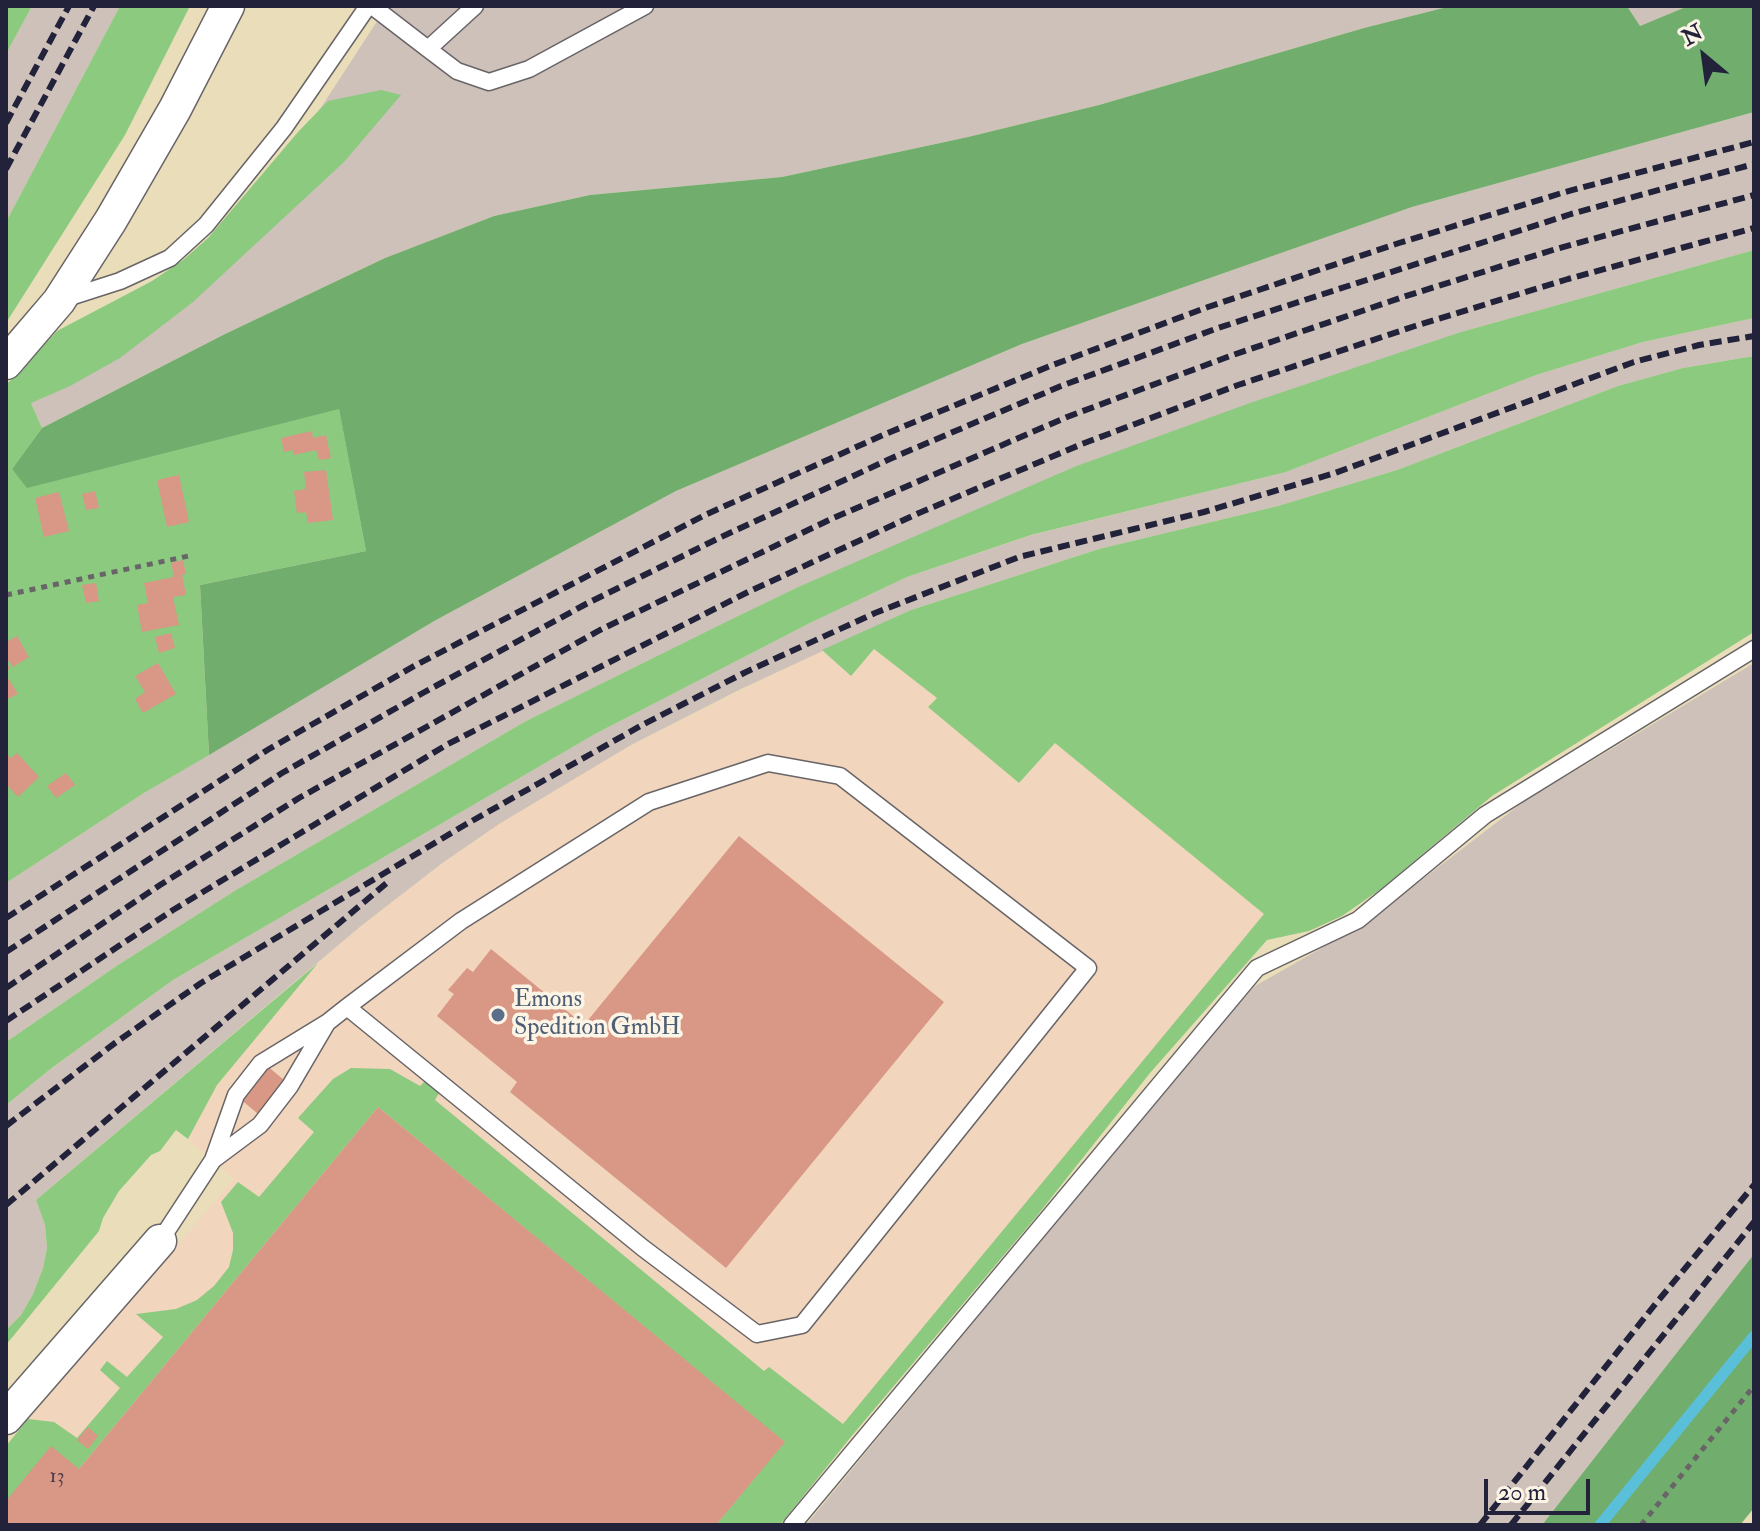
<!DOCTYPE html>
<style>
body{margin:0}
#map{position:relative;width:1760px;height:1531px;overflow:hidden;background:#e9deb9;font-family:"IM FELL Double Pica",serif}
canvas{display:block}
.frame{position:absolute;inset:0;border:8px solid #22223b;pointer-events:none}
.north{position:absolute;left:1664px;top:16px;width:80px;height:80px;-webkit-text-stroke:6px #fcf5e5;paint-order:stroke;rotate:331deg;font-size:22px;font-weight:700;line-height:32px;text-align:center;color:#22223b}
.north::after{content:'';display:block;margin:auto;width:28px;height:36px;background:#22223b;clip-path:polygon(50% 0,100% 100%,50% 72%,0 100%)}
.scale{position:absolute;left:1484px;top:1479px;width:106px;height:36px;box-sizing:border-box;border:4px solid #22223b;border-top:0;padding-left:10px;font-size:24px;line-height:28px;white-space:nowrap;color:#22223b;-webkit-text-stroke:6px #fcf5e5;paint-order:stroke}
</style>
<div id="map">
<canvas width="1760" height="1531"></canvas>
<div class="frame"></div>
<div class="north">N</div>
<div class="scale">20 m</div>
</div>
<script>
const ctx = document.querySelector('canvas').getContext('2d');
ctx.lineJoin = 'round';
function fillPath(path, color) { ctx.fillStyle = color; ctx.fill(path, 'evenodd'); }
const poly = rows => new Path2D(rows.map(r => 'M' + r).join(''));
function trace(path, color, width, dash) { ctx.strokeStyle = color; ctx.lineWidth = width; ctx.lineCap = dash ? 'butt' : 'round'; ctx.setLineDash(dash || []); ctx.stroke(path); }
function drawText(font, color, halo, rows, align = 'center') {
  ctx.font = font + ' "IM FELL Double Pica",serif'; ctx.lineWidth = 7; ctx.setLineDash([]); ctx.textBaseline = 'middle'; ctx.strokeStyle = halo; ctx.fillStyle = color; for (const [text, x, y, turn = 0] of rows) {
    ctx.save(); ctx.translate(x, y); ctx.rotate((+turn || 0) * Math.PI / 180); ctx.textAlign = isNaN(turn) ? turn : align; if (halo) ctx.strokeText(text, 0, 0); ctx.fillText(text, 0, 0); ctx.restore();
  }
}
fillPath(poly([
 [874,649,937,698,929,707,1019,783,1055,743,1264,914,770,1525,6,1525,6,1446,234,1179,188,1139,217,1085,318,963,361,926,441,864,499,824,631,745,822,650,851,676]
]), '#f1d5bc');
fillPath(poly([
 [32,6,120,6,6,222,6,54],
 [387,6,1451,6,1364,28,1099,105,968,137,782,177,590,195,494,216,385,258,225,334,42,428,31,403,235,220,322,106],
 [1627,6,1688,6,1640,26],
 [1754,112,1754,250,1461,332,796,588,526,721,236,890,118,965,6,1042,6,883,144,793,436,620,676,491,1022,344,1412,207],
 [1754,318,1754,356,1683,368,1618,386,1397,470,1278,506,1099,549,911,610,741,689,631,745,499,824,441,864,361,926,36,1200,45,1225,47,1248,43,1268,33,1294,21,1315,6,1330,6,1105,53,1067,173,980,595,734,810,623,907,577,1032,535,1286,472,1536,375,1643,342],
 [1754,663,1754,1254,1542,1525,806,1525,1212,1033,1255,986,1364,924,1522,803]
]), '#cec1b9');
fillPath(poly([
 [6,6,32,6,6,54],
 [120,6,190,6,125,135,6,323,6,222],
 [381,90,401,95,344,162,193,302,120,358,70,386,31,403,42,428,12,469,28,487,339,408,366,551,200,585,209,755,144,793,6,883,6,385,57,331,152,281,183,260,208,238,298,132,328,101],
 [1754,250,1754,318,1643,342,1536,375,1286,472,1031,535,907,577,810,623,595,734,173,980,53,1067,6,1105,6,1042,118,965,236,890,526,721,730,620,796,588,1074,467,1250,403,1461,332],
 [1754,356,1754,632,1492,796,1381,889,1342,916,1309,931,1267,940,1150,1073,1036,1217,850,1438,780,1525,716,1525,784,1442,378,1107,79,1469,6,1501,6,1446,28,1419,54,1422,77,1438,120,1388,100,1370,107,1361,127,1377,163,1337,136,1314,176,1309,197,1300,214,1286,229,1267,233,1250,233,1233,221,1202,238,1182,259,1197,314,1132,298,1118,333,1079,351,1068,390,1069,420,1086,425,1081,439,1093,435,1100,764,1371,769,1367,843,1424,1264,914,1055,743,1019,783,928,707,937,698,874,649,851,676,822,650,911,610,1099,549,1278,506,1397,470,1618,386,1683,368],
 [318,963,217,1085,188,1139,176,1130,160,1151,151,1155,119,1191,103,1218,99,1231,6,1345,6,1330,21,1315,33,1294,43,1268,47,1248,45,1225,36,1200]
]), '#8cca80');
fillPath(poly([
 [1451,6,1627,6,1640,26,1688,6,1754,6,1754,112,1412,207,1022,344,676,491,436,620,209,755,200,585,366,551,339,409,27,488,12,469,42,428,225,334,385,258,494,216,590,195,782,177,968,137,1099,105,1364,28],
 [1754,1254,1754,1508,1740,1525,1542,1525]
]), '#71ae6e');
trace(poly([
 [1600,1525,1754,1336]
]), '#5abfd8', 11);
fillPath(poly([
 [312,431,313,438,326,435,331,458,319,460,316,450,294,455,293,450,284,452,281,438],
 [326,470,333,520,308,523,306,512,297,513,294,491,306,489,304,472],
 [179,475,189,522,167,527,157,480],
 [95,491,99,508,86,510,82,494],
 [59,492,69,531,44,537,35,498],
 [183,560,186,574,182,575,186,595,173,597,179,625,142,632,137,605,148,603,144,583,174,577,171,563],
 [96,583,99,601,86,603,82,585],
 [171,633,175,648,159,653,155,637],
 [17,636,29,657,13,667,9,661,6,662,10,668,6,671,6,642],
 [158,663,176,694,143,713,135,699,145,692,135,676],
 [6,675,18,694,6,700],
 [6,753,11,758,17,753,39,777,18,797,6,784],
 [66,773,75,785,56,798,47,786],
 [739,836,944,1002,726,1268,510,1092,517,1082,437,1016,454,994,448,990,467,968,473,972,491,949,584,1025],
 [260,1060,290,1085,263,1118,233,1093],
 [378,1107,785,1442,716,1525,6,1525,6,1501,51,1446,79,1469],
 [88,1427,98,1436,88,1449,77,1440]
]), '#d99785');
const lane = poly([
 [372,6,428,49],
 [475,6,428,49,457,71,489,82,529,69,645,6],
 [64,299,120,281,170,258,206,225,284,128,368,6],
 [213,1160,260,1125,290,1086,327,1023],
 [160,1241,213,1160,236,1095,261,1063,328,1022,347,1007,461,921,649,802,768,763,840,776,1088,968,802,1325,757,1334,643,1248,347,1007],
 [792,1525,1257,968,1358,920,1485,815,1754,649]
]);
const street = poly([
 [6,363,59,301,111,220,175,109,228,6],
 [6,1418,160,1241]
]);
trace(lane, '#686467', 19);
trace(street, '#686467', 35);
trace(poly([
 [6,595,193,555],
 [1641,1525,1754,1386]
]), '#686467', 5, [6, 6]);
trace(lane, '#fff', 16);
trace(street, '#fff', 32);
trace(poly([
 [6,123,69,6],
 [6,169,94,6],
 [6,918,269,749,416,665,707,514,883,435,1050,366,1208,307,1399,243,1565,192,1754,142],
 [6,952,282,773,421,694,586,604,719,538,892,458,1061,386,1218,328,1571,214,1754,164],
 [6,988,160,885,299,798,600,630,829,520,1067,417,1230,356,1403,297,1556,249,1754,195],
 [6,1021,173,910,448,744,748,592,919,513,1082,444,1238,385,1415,326,1568,279,1754,228],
 [6,1126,115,1043,201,983,463,826,644,724,746,672,875,613,1019,557,1204,512,1335,473,1634,362,1699,345,1754,336],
 [6,1205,389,881],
 [1480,1525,1653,1307,1754,1185],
 [1511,1525,1754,1222]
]), '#22223b', 6, [12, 6]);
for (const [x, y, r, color] of [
 [498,1015,8,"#5c6f8a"]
]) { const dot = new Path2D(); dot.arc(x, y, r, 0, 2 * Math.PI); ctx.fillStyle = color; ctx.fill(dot); trace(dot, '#fcf5e5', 3); }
drawText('20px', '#503f4e', null, [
 ["13",57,1478]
]);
drawText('24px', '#4e5e75', '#fcf5e5', [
 ["Emons",514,1001],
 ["Spedition GmbH",514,1029]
], 'left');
</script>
